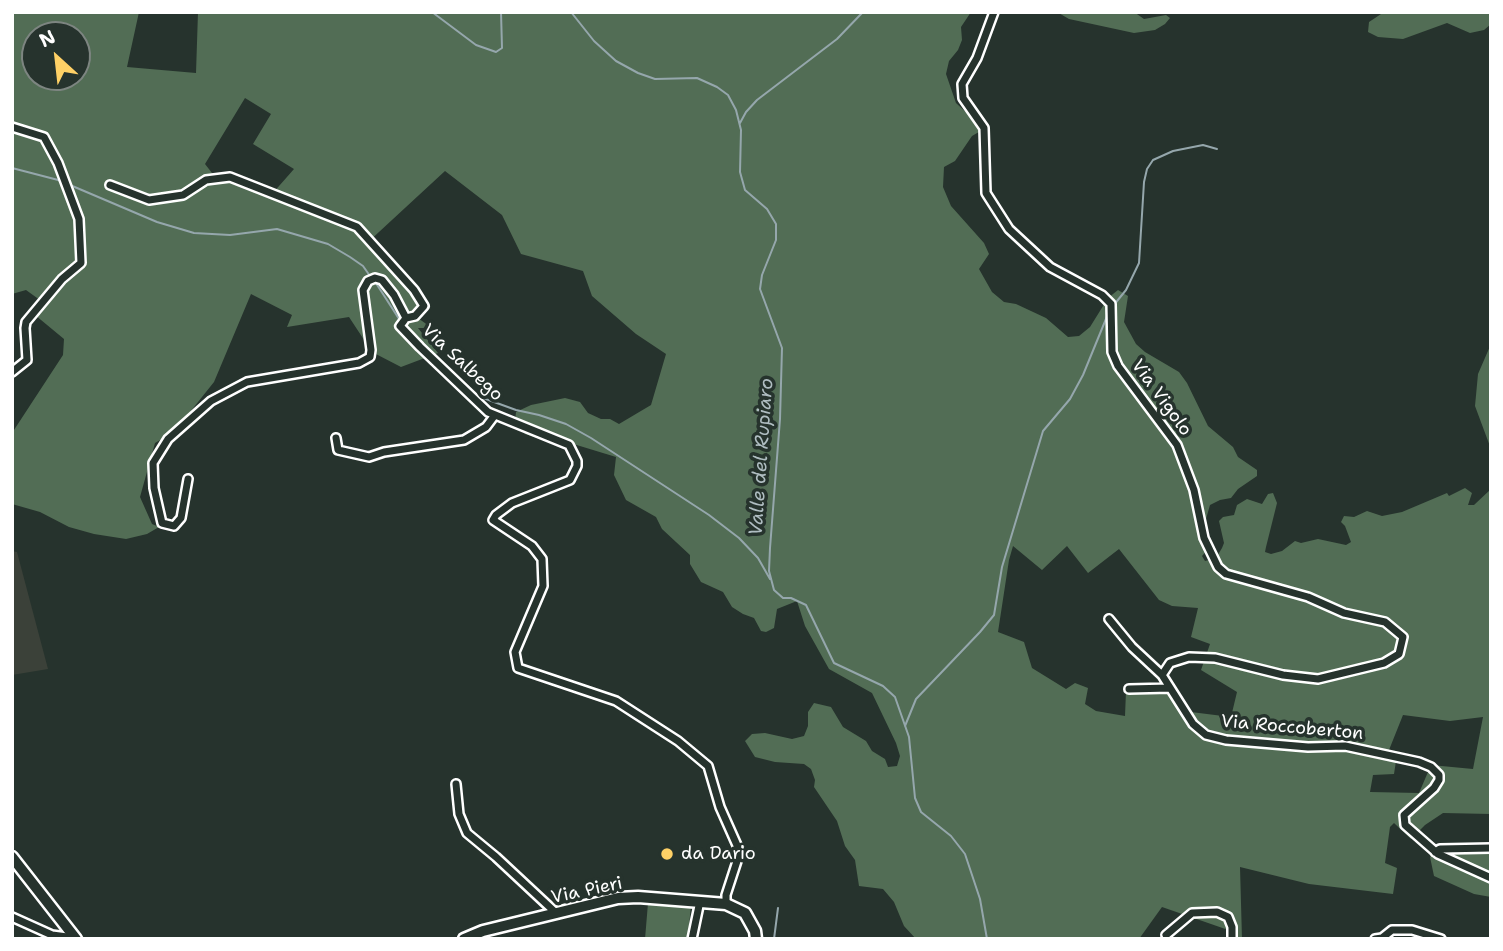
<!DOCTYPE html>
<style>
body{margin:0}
#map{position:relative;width:1503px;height:951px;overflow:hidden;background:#26332d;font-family:"Shantell Sans",sans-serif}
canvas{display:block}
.frame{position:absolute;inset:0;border:14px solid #fff;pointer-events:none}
.north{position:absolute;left:21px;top:21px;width:70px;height:70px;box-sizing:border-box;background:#26332d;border:2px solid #7d8581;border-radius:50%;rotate:333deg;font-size:19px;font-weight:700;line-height:28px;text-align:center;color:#fff}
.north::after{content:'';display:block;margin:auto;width:24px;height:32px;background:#ffd166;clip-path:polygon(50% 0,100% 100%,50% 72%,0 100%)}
</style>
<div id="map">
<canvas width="1503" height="951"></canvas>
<div class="frame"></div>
<div class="north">N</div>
</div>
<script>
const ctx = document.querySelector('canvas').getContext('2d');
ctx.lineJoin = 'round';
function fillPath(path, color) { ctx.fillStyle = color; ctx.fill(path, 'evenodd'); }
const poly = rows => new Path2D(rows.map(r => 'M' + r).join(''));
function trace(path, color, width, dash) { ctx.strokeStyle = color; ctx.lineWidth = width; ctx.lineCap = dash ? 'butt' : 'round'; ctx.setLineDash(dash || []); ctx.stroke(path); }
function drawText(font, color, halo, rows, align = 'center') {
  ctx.font = font + ' "Shantell Sans",sans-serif'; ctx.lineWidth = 7; ctx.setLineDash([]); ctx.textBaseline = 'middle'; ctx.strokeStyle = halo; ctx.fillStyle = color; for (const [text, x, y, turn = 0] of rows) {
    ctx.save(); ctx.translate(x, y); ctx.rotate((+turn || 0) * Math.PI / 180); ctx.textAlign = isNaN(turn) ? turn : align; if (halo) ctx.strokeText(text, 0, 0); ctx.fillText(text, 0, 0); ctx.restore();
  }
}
fillPath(poly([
 [12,551,17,552,48,669,12,675]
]), '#3b4139');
fillPath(poly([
 [12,12,139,12,127,67,196,73,198,12,971,12,961,27,962,40,958,50,949,61,946,74,956,103,984,129,972,136,955,161,944,167,943,187,951,206,984,243,989,254,979,269,992,292,1004,302,1016,304,1046,318,1068,337,1079,336,1090,327,1108,298,1118,290,1128,296,1124,322,1136,344,1145,352,1179,372,1187,383,1208,426,1233,447,1238,457,1257,470,1257,476,1238,489,1231,498,1220,500,1210,505,1204,526,1206,536,1213,544,1202,556,1205,561,1216,558,1222,548,1224,543,1219,521,1223,517,1234,515,1237,505,1247,499,1262,504,1268,494,1273,493,1277,503,1266,547,1265,552,1271,554,1282,551,1295,541,1301,543,1318,539,1346,545,1351,542,1345,526,1341,522,1344,516,1354,517,1367,511,1382,516,1402,512,1447,493,1449,496,1465,488,1472,493,1468,505,1474,505,1491,489,1491,814,1443,813,1425,825,1411,839,1394,823,1390,827,1385,863,1397,868,1393,894,1309,884,1240,867,1242,939,1234,939,1234,932,1162,907,1139,939,916,939,904,926,894,902,883,889,859,886,855,860,845,846,837,821,814,787,815,780,811,769,804,764,775,762,755,757,745,741,752,734,765,733,792,739,804,736,808,726,808,712,814,703,831,707,843,727,866,741,872,751,885,759,888,767,897,766,900,756,896,743,872,693,829,669,805,626,797,601,777,609,774,628,766,632,761,631,754,618,743,614,732,607,723,592,701,582,690,564,690,555,662,529,656,517,626,500,614,475,616,457,557,439,537,438,525,434,515,422,516,412,531,405,565,398,580,402,588,413,601,419,610,419,619,424,651,405,666,354,636,334,592,296,583,271,521,254,502,215,445,171,366,244,419,301,415,316,432,328,418,328,438,353,401,367,372,352,349,317,287,327,292,315,251,294,214,382,174,432,155,443,140,497,152,524,159,527,147,534,126,539,94,534,69,527,40,512,12,504,12,433,63,355,64,339,35,315,44,303,26,290,12,294],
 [35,35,77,35,77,77,35,77],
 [245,98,271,114,253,144,294,169,272,194,230,177,212,173,205,164],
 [1013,546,1042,570,1067,546,1088,573,1119,549,1159,600,1172,606,1198,608,1191,637,1210,644,1201,670,1237,692,1231,717,1183,711,1165,689,1126,691,1125,716,1096,711,1085,704,1088,688,1075,683,1066,689,1032,668,1024,642,998,632,1009,560],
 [1403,715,1450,721,1483,717,1473,769,1431,765,1419,793,1370,792,1373,775,1394,774,1396,761,1387,755],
 [1057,12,1134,12,1144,19,1166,15,1170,18,1165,24,1155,30,1134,33,1069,19],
 [1384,12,1491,12,1491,24,1484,30,1470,33,1447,23,1403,39,1378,37,1368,32,1369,22],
 [1491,344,1491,449,1475,406,1478,374],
 [1491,842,1491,897,1474,894,1434,876,1430,857,1435,852],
 [648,903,691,905,688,937,690,939,645,939]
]), '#526d55');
trace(poly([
 [432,12,476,45,496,52,502,48,501,12],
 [571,12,594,41,616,61,638,73,655,79,697,78,717,87,728,95,736,110,741,130,740,172,745,190,767,209,776,224,776,240,762,275,760,289,782,348,780,419,770,548,769,571,774,590,783,598,791,598,806,605,834,663,883,686,895,697,909,737,915,798,921,812,951,836,965,854,980,899,987,939],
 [740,123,746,112,757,100,837,39,863,12],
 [12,168,62,181],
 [70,185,157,222,194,233,230,235,277,229,328,244,350,257,363,266,370,276],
 [374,280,401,322],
 [1113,306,1126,290,1139,263,1144,182,1147,169,1153,160,1173,151,1203,145,1217,149],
 [405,326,469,389],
 [475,395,516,410,539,415,566,424,591,438,709,515,739,538,758,558,770,579],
 [905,726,916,699,980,632,994,615,1002,567,1043,431,1070,399,1083,375,1108,314],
 [774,939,778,908]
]), '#95a7ac', 2);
const minor = poly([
 [994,12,977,58,962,84,963,98,984,128,986,193,1009,229,1050,267,1102,295,1111,304,1112,352,1118,366,1177,445,1194,490,1204,538,1218,567,1226,574,1308,597,1344,613,1385,622,1403,637,1399,654,1384,663,1318,679,1283,675,1215,658,1189,657,1170,663,1162,675],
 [12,127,44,137,58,163,79,219,81,263,62,279,26,322,25,328,27,360,12,372],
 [110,185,149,200,183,195,206,180,230,177,357,227,414,290,424,306,415,316,406,318,400,326,420,347,488,412,569,445,577,461,577,466,570,480,512,503,496,515,493,520,532,546,542,559,543,586,515,652,518,668,616,701,678,741,708,766,720,807,740,852,726,895,726,904],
 [336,438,338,450,369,457,384,452,464,440,486,427,495,415],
 [188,479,181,518,174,526,162,523,154,488,153,463,168,439,211,401,247,382,359,363,370,357,371,350,363,290,368,281,375,278,382,280,394,295,406,318],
 [1109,619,1132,647,1162,675,1193,724,1206,735,1226,740,1308,747,1345,746,1419,762,1431,767,1439,775,1439,780,1434,788,1404,815,1405,825,1438,854,1491,878],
 [1129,689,1170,688],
 [456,784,459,814,467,833,496,857,556,913],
 [1435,852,1440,849,1491,848],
 [12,917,52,935,75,938],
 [1166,935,1192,913,1217,912,1228,917,1232,927,1232,939],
 [692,939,700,901],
 [1375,939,1382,938,1392,930,1412,930,1441,939]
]);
const tertiary = poly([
 [12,857,76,939],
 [464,939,483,931,618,898,638,897,726,904,745,913,755,931,756,939]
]);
trace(minor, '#fff', 12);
trace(tertiary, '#fff', 15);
trace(minor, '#26332d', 7);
trace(tertiary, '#26332d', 10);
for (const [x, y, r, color] of [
 [667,854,7,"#ffd166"]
]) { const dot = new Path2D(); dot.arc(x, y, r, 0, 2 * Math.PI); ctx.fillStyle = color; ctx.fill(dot); trace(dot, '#26332d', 2.5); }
drawText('18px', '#fff', '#26332d', [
 ["Via Salbego",462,363,43],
 ["Via Vigolo",1161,398,54],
 ["Via Roccoberton",1292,728,5],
 ["Via Pieri",587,891,-12]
]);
drawText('18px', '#fff', '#26332d', [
 ["da Dario",681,854]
], 'left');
drawText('italic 19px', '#afbdc1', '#26332d', [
 ["Valle del Rupiaro",762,457,-86]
]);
</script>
